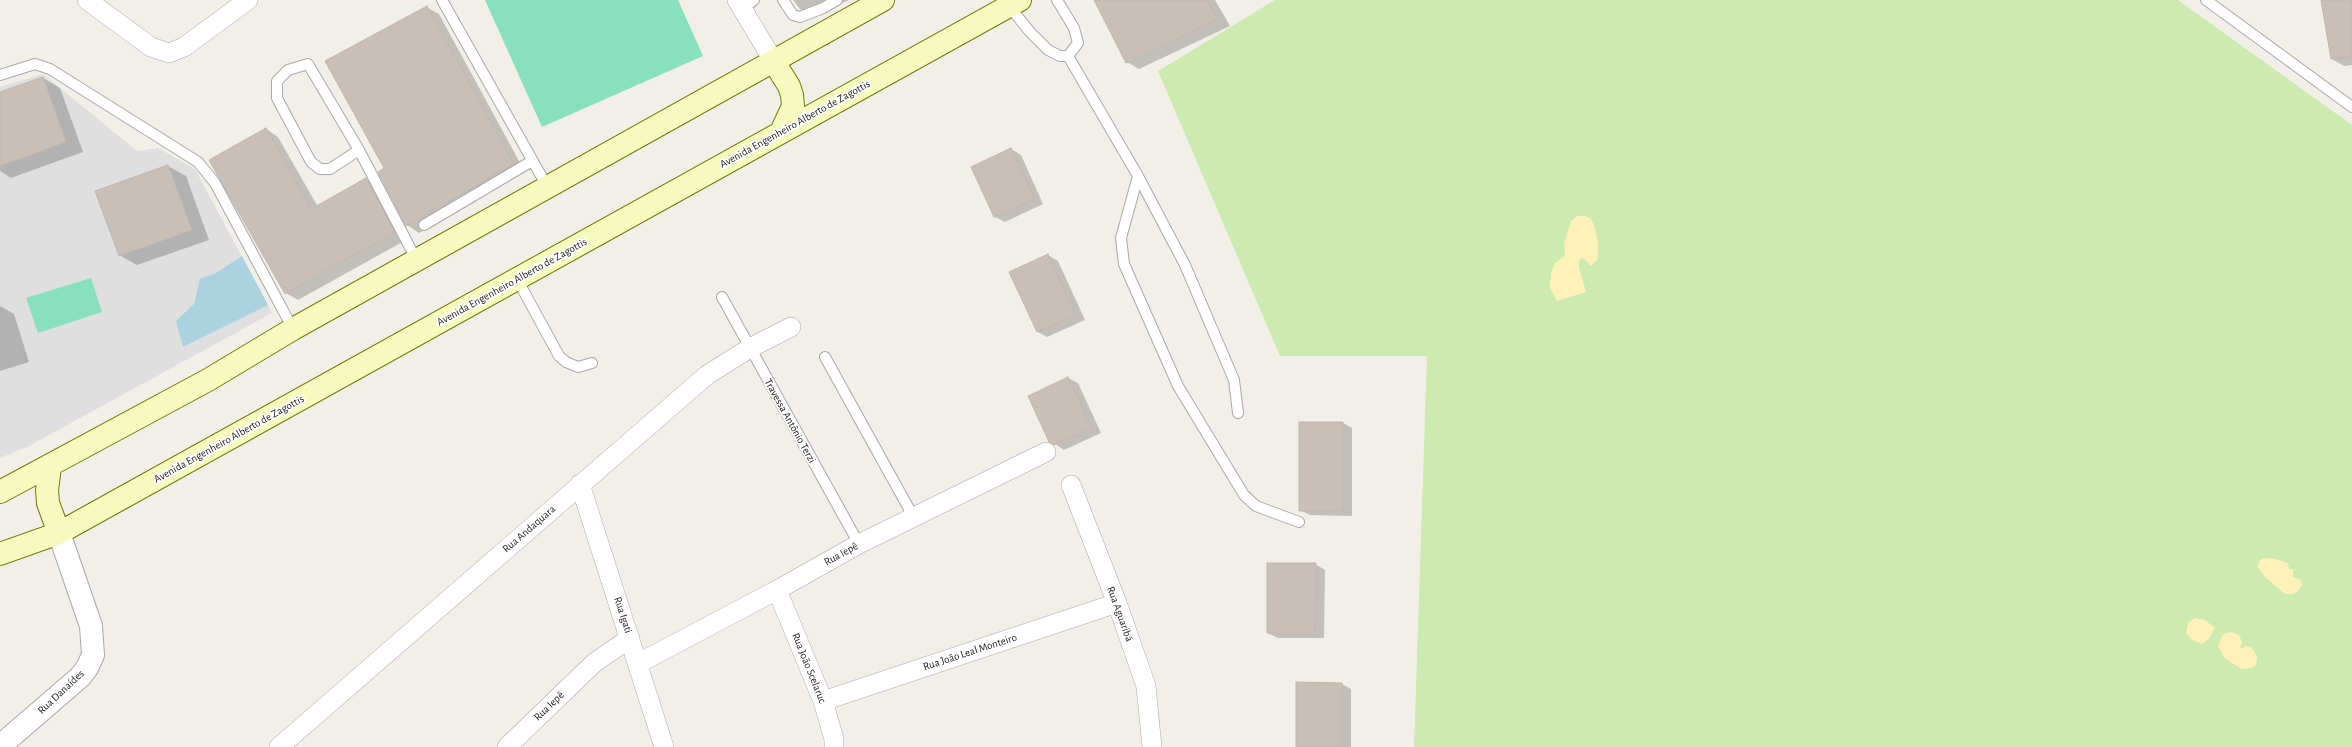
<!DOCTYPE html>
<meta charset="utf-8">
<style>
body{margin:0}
canvas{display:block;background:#f2efe9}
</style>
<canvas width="2352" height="747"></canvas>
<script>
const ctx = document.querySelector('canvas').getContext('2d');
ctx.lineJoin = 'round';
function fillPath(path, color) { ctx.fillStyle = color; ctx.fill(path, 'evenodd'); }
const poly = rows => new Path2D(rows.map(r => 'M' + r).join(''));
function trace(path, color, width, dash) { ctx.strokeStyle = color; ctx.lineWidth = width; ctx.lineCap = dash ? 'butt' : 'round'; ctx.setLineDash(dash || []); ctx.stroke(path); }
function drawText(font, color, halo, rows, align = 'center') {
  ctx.font = font + ' "Alegreya Sans",sans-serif'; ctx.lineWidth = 3.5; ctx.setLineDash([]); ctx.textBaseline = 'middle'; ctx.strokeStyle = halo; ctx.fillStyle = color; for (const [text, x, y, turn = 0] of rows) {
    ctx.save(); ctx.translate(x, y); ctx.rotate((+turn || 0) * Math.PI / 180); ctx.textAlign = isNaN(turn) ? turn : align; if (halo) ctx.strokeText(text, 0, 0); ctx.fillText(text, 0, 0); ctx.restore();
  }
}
fillPath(poly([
 [43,74,137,151,158,148,195,169,272,313,29,446,0,458,0,87]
]), '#e0dfdf');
fillPath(poly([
 [1275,0,2178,0,2352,125,2352,747,1414,747,1427,356,1280,356,1158,71]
]), '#cdebb0');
fillPath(poly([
 [1577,216,1585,216,1591,219,1594,225,1598,242,1598,259,1591,266,1583,258,1579,260,1579,267,1586,292,1557,301,1550,288,1551,273,1555,263,1565,256,1564,244,1571,221],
 [2264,558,2276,559,2288,563,2289,569,2293,569,2293,577,2301,580,2302,585,2299,590,2294,594,2285,594,2266,578,2258,568,2259,561],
 [2195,618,2205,620,2215,628,2209,639,2202,644,2192,640,2186,633,2188,623],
 [2231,632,2239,635,2242,642,2240,649,2246,646,2252,648,2257,656,2256,665,2251,668,2242,669,2224,658,2218,646,2223,634]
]), '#fff1ba');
fillPath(poly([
 [485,0,678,0,703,56,542,127],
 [91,278,102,312,38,333,26,298]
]), '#88e0be');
fillPath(poly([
 [242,256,268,305,183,347,176,321,194,304,200,279,216,273]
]), '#aad3df');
fillPath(poly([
 [793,0,849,0,813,17,800,9],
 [1095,0,1215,0,1230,26,1139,69,1127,62],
 [2322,0,2352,0,2352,65,2344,66,2332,59],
 [426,7,439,14,525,172,419,233,407,225],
 [43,78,60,88,83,152,11,178,0,171,0,93],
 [266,129,278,137,318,207,366,179,379,187,406,240,298,300,286,293],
 [1011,149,1021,155,1043,204,1005,222,995,217,972,167],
 [168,166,186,176,209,240,137,265,119,255],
 [1048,255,1058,261,1085,320,1047,337,1038,332,1011,273],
 [0,306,14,314,29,362,0,371],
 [1068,378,1078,383,1101,433,1064,450,1055,444],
 [1343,423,1352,428,1352,516,1310,515,1300,510],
 [1315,564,1325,570,1324,638,1278,638,1268,633],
 [1297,683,1342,684,1351,689,1351,747,1297,747]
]), '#0003');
const building = poly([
 [1094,0,1207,0,1218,19,1126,63,1094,0],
 [2321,0,2352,0,2352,57,2331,59,2321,0],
 [427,6,514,164,406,226,378,172,384,168,325,61,427,6],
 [43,77,66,142,0,166,0,92,43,77],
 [266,128,311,209,366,178,395,232,285,294,209,160,266,128],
 [1011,148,1035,199,994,217,971,167,1011,148],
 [168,165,192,230,119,256,95,191,168,165],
 [1048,254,1076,315,1037,332,1009,272,1048,254],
 [1068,377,1092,428,1054,445,1049,442,1028,396,1068,377],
 [1299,422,1343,422,1343,511,1299,511,1299,422],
 [1267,563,1316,563,1315,633,1267,633,1267,563],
 [1296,682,1342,683,1342,747,1296,747,1296,682]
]);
fillPath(building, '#c7bfb8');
trace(building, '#c4b6ab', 1);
const service = poly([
 [442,0,548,188],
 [783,0,793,15,800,17,823,8,837,0],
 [2206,0,2352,107],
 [1009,6,1030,32,1048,50,1060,56,1068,56,1078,43,1074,28,1057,0],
 [743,9,754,0],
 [1068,56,1138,176,1185,265,1234,380,1238,413],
 [0,75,35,64,50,69,198,162,215,183,293,329],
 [359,150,330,169,320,169,311,162,277,98,277,81,288,70,308,64,359,150,417,261],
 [1138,176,1121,238,1124,264,1178,386,1244,495,1256,506,1299,522],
 [424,225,532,161],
 [517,279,559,356,566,362,578,367,592,363],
 [722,297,859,544],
 [825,357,913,516]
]);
const minor = poly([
 [87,0,151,47,169,53,184,47,248,0],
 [737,0,774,62],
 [580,484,664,747],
 [1071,485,1117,603,1146,686,1152,747],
 [777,590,823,701,834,739,834,747],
 [639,663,777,590,859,544,1046,452],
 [823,701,1117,603],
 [279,747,707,375,750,348,791,327],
 [507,747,594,663,630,638]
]);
const tertiary = poly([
 [0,746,80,677,87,668,93,655,91,626,59,533]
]);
const secondary = poly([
 [774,62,789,86,792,95,793,106,781,132],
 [50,467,47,490,48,503,59,533],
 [0,492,208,380,293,329,883,0],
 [0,554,59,533,1020,0]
]);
trace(service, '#a9a9a9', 12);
trace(minor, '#a9a9a9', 20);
trace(tertiary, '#a9a9a9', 24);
trace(secondary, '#707d05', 24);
trace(service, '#fff', 10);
trace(minor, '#fff', 19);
trace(tertiary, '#fff', 22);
trace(secondary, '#f7fabf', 22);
drawText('11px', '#222', '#fff', [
 ["Avenida Engenheiro Alberto de Zagottis",795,124,-29],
 ["Avenida Engenheiro Alberto de Zagottis",512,282,-29],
 ["Travessa Antônio Terzi",790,421,61],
 ["Avenida Engenheiro Alberto de Zagottis",229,439,-29],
 ["Rua Andaquara",529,529,-41],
 ["Rua Iepê",841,554,-29],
 ["Rua Aguaribá",1120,614,70],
 ["Rua Igati",623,615,72],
 ["Rua João Leal Monteiro",970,652,-18],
 ["Rua João Scelaruc",809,668,68],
 ["Rua Danaídes",61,692,-43],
 ["Rua Iepê",549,706,-44]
]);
</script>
